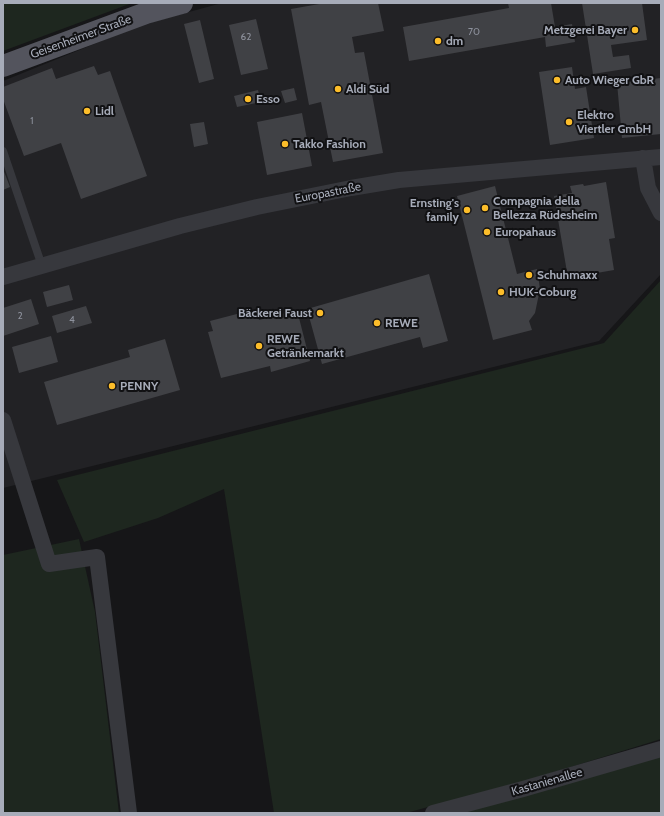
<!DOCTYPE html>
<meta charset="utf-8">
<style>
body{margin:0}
#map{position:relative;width:664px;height:816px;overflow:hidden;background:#161618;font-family:Cabin,sans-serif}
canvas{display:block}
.frame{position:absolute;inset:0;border:4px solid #a7acb9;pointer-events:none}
</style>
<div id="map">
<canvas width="664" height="816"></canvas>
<div class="frame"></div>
</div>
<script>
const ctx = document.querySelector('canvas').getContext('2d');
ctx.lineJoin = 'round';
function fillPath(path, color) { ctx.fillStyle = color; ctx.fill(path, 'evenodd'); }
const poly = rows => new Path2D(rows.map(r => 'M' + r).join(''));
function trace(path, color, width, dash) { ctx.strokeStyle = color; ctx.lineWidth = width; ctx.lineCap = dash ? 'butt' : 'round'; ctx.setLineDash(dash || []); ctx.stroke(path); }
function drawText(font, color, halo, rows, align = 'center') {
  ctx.font = font + ' Cabin,sans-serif'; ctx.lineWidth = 4; ctx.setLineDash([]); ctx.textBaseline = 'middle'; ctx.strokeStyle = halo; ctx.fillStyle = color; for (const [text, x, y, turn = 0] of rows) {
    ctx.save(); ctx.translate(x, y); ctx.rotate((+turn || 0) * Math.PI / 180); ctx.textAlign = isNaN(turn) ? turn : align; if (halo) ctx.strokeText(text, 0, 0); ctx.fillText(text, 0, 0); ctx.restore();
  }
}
fillPath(poly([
 [222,3,661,3,661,274,599,341,3,488,3,81,141,25]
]), '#222225');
fillPath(poly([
 [3,3,132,3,3,51],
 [661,280,661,739,532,779,406,813,274,813,224,489,158,518,84,542,57,480,604,343],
 [79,539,95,612,119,813,3,813,3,555],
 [661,753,661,813,438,813]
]), '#1e271f');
fillPath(poly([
 [325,3,378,3,384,31,352,37,355,53,364,52,383,153,333,162,321,102,309,105,291,9],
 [508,3,551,3,555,27,572,24,575,42,546,47,545,37,409,61,403,27,509,8],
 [582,3,642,3,647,40,611,45,613,57,629,55,631,68,593,74],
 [256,19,268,69,241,75,229,25],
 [200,20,214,79,199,83,184,24],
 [94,66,98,75,110,71,147,176,81,199,61,143,24,156,3,99,3,87,52,68,56,79],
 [572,67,575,89,586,87,594,138,550,145,539,72],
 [661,78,661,134,622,138,617,83],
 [294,88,297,100,285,103,281,91],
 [258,90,261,102,237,107,234,96],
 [302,113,312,166,267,175,257,122],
 [204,122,208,144,194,147,190,124],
 [3,169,10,187,3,190],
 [606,182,615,238,609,239,614,270,568,278,554,196,572,193,570,186,583,184,584,186],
 [495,186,517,274,537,269,540,289,535,313,529,321,532,330,493,340,457,196],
 [429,274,448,341,423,348,420,337,322,364,307,309],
 [69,285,73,300,47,307,43,292],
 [31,299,39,324,3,336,3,308],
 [86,306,92,323,57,333,52,316],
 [256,309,259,320,297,310,310,361,271,372,270,366,221,378,208,332,213,331,210,321],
 [51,336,58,362,19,373,12,347],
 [165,339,180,390,57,425,44,382,130,357,128,350]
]), '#404145');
trace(poly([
 [3,151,42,266]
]), '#37383d', 8);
trace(poly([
 [643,158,648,188,661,213],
 [3,277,180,226,257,207,351,188,399,180,661,157],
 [3,420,49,564,97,557,129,813],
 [433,813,523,789,661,749]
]), '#37383d', 16);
trace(poly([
 [3,66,146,13,182,3]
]), '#53545d', 22);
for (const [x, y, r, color] of [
 [635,30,4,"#fcbd2a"],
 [438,41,4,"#fcbd2a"],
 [557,80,4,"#fcbd2a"],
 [338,89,4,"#fcbd2a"],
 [248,99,4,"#fcbd2a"],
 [87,111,4,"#fcbd2a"],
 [569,122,4,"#fcbd2a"],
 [285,144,4,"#fcbd2a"],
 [485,208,4,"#fcbd2a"],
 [467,210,4,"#fcbd2a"],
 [487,232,4,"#fcbd2a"],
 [529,275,4,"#fcbd2a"],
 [501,292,4,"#fcbd2a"],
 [320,313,4,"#fcbd2a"],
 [377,323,4,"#fcbd2a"],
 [259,346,4,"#fcbd2a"],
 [112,386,4,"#fcbd2a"]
]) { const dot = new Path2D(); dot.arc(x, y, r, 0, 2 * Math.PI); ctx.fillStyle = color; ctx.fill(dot); trace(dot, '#111113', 1.5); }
drawText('10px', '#8d919c', null, [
 ["70",474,32],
 ["62",246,37],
 ["1",32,121],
 ["2",20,316],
 ["4",72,320]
]);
drawText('bold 12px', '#a7acb9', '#111113', [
 ["Metzgerei Bayer",627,30,"right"],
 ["dm",446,41],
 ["Auto Wieger GbR",565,80],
 ["Aldi Süd",346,89],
 ["Esso",256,99],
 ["Lidl",95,111],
 ["Elektro",577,115],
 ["Viertler GmbH",577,129],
 ["Takko Fashion",293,144],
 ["Compagnia della",493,201],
 ["Bellezza Rüdesheim",493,215],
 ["Ernsting's",459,203,"right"],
 ["family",459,217,"right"],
 ["Europahaus",495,232],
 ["Schuhmaxx",537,275],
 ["HUK-Coburg",509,292],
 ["Bäckerei Faust",312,313,"right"],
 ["REWE",385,323],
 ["REWE",267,339],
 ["Getränkemarkt",267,353],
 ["PENNY",120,386]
], 'left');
drawText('12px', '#a7acb9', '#111113', [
 ["Geisenheimer Straße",81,37,-20],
 ["Europastraße",328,193,-11],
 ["Kastanienallee",547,782,-16]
]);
</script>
